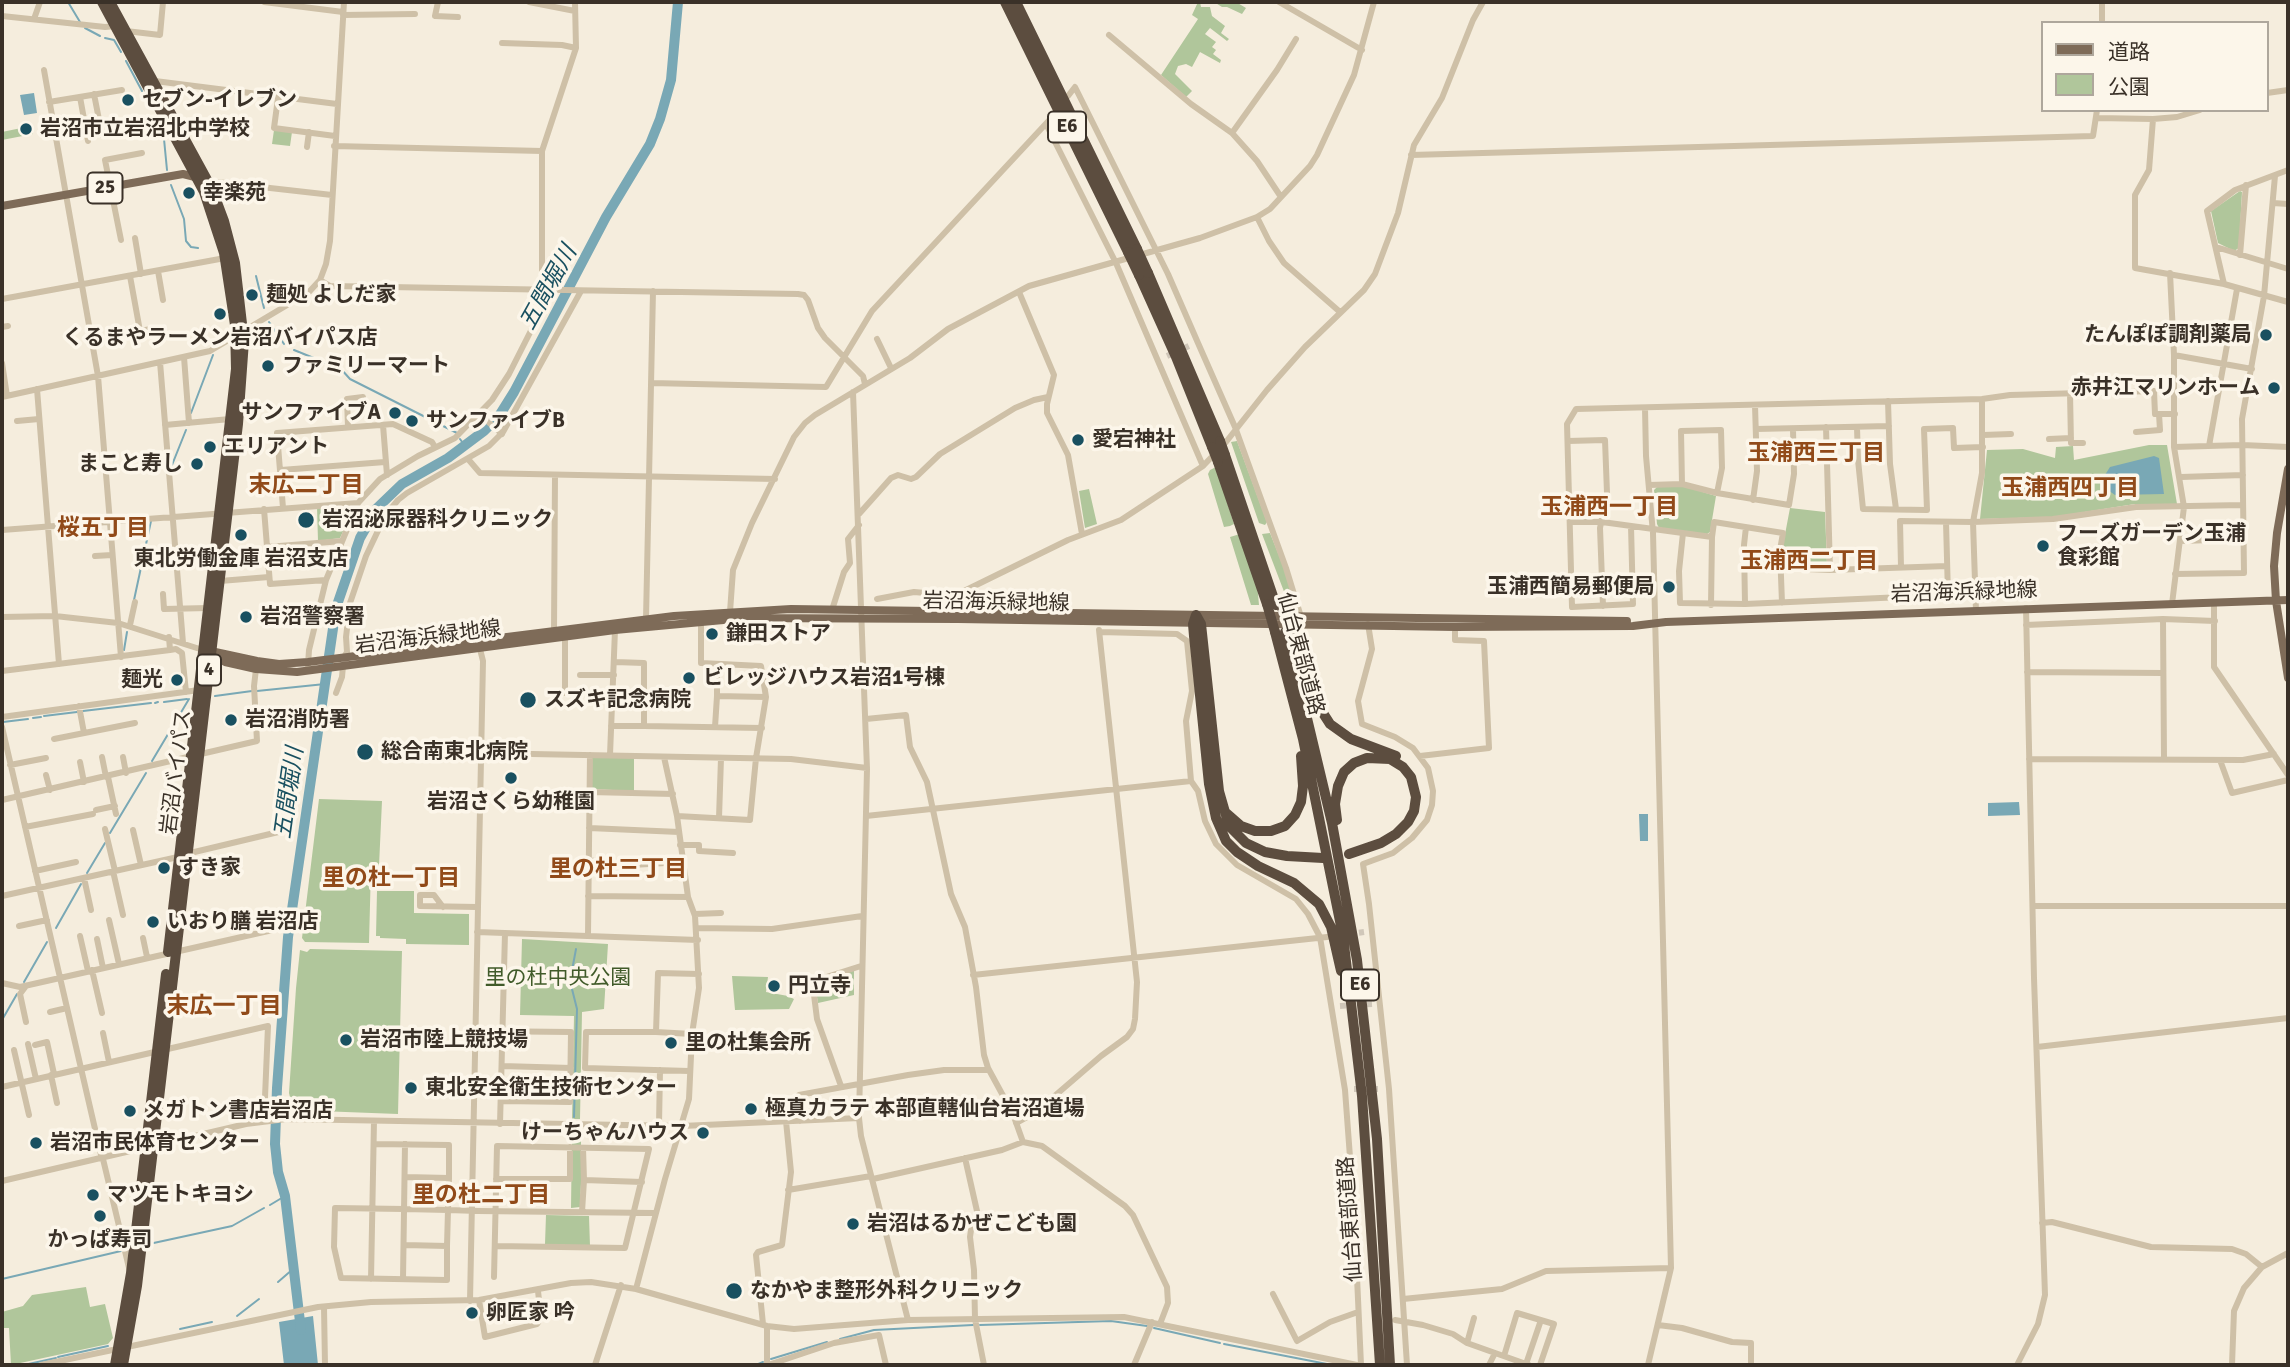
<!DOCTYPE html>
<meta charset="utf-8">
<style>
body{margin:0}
#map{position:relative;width:2290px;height:1367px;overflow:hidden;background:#f5eddd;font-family:Signika,"Noto Sans JP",sans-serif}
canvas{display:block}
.frame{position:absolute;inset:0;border:4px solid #3a3128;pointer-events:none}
.legend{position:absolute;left:2041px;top:21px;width:228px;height:91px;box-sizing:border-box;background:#fcf6ea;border:2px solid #aea79c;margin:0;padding:9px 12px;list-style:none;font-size:21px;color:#3a3128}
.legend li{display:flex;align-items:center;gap:14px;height:35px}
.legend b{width:35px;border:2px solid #aea79c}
</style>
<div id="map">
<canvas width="2290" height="1367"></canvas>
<div class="frame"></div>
<ul class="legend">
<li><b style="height:9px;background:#7e6b58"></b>道路</li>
<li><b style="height:19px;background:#b0c69b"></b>公園</li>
</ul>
</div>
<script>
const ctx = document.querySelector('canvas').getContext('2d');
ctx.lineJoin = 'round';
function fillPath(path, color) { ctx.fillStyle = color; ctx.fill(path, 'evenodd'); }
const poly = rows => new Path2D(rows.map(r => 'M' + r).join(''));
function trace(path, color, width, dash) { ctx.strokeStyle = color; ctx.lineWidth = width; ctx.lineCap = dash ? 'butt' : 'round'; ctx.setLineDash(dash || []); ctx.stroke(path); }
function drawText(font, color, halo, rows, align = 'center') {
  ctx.font = font + ' Signika,"Noto Sans JP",sans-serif'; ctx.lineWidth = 7; ctx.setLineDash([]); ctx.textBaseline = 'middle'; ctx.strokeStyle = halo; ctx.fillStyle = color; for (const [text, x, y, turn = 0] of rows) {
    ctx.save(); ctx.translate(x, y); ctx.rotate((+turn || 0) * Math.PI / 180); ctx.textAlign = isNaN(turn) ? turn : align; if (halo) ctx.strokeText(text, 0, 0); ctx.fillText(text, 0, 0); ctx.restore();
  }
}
fillPath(poly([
 [1198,2,1200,2,1201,7,1210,7,1212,16,1225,26,1221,33,1229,39,1227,41,1210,28,1205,34,1216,42,1212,47,1216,50,1213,54,1221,60,1220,63,1200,52,1192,67,1186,64,1178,66,1175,74,1192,91,1186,97,1161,75,1198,19,1192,15],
 [1214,2,1236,2,1246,8,1242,14,1227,7,1222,7],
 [31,126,33,134,2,140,2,132],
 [274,130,292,132,290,146,272,144],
 [2240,191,2242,192,2239,248,2234,251,2218,243,2211,211],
 [1237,441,1267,522,1265,525,1259,523,1231,442],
 [2149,445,2167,445,2177,504,2135,504,2053,517,1980,519,1987,450,2023,449,2055,458,2056,447,2073,446,2074,460],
 [1216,467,1234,524,1230,526,1224,527,1208,474,1210,470],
 [1683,486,1716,496,1710,532,1707,534,1659,528,1657,524,1654,490,1657,487],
 [1089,489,1097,524,1085,528,1079,491],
 [356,504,340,538,318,541,317,507],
 [1790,508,1825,512,1827,564,1824,567,1786,565,1783,562,1783,545],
 [1270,533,1284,568,1294,601,1288,602,1262,534],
 [1240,534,1257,583,1259,605,1251,605,1230,537],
 [592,757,634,758,634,791,592,789],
 [319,799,382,801,379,866,371,867,369,943,305,942,302,938],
 [377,891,414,891,414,913,469,914,469,945,406,944,406,939,380,938,380,936,376,936],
 [522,939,608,944,604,1009,582,1012,580,1119,572,1119,574,1016,520,1015],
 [310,949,402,951,398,1114,293,1110,289,1093,296,988,300,950,307,952],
 [854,970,854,995,818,1003,815,986,820,981],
 [732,976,768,977,766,992,788,996,794,999,789,1009,735,1010],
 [572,1132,581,1132,581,1184,580,1207,571,1208],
 [546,1215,589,1216,590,1246,545,1244],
 [86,1287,90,1307,105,1304,113,1338,108,1344,11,1365,9,1328,2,1328,2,1312,23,1306,32,1295]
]), '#b0c69b');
fillPath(poly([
 [34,93,37,113,24,115,20,95],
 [2154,456,2159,458,2164,494,2115,495,2105,488,2103,478,2110,467],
 [2019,802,2020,815,1988,816,1988,803],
 [1639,814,1648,814,1648,841,1640,841],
 [313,1316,318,1365,284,1365,279,1322]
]), '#79a8b5');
trace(poly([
 [68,2,80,22],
 [85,28,100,36],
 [105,38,114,40,121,52],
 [126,61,142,91],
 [164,139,167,170],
 [171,185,184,219,186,241,191,247,198,248],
 [256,276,264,308],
 [269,322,284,344],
 [294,350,341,369,350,379,457,433],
 [191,413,213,355],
 [460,439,465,446],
 [172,465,186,430],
 [134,600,151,521],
 [124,650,127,632],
 [257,691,325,684],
 [215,696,252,691],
 [164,702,187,699],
 [155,703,158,702],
 [83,711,151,703],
 [44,716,77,712],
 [33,718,41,717],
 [3,722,28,719],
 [152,761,189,699],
 [110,833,146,773],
 [87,873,105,843],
 [56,928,81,884],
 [24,982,47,942],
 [2,1020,17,994],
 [574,1117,577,1009,570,981,576,949],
 [270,1205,285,1196],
 [149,1244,232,1226,264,1208],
 [2,1279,121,1251],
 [278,1282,293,1269],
 [237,1316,259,1299],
 [980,1325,1111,1321,1147,1326],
 [1154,1328,1220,1343],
 [180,1329,212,1322],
 [840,1339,874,1330,973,1325],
 [1224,1344,1332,1365],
 [58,1357,108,1346],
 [771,1359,827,1342],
 [24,1365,56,1358],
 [756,1365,763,1362]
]), '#79a8b5', 2);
trace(poly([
 [301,1330,285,1196,278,1172,275,1144,277,1088,288,937,336,608,360,538,377,508,402,484,448,458,484,431,499,416,514,392,606,217,650,144,660,119,671,80,678,2]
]), '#79a8b5', 10);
trace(poly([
 [1167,356,1189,346],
 [1350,934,1364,932],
 [1340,1006,1372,1004],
 [1354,1089,1380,1089]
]), '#d0c7b9', 6, [6, 3]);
trace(poly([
 [264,2,343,12],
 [438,2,435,16,458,17],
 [529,2,575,11],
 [1279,2,1362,50],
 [343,15,415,14],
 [2,16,105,27,116,26],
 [34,19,40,2],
 [2102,23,2102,2],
 [126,31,160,35,163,2],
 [1109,35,1191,104,1232,133,1257,161,1281,197],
 [502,43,562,45,576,48],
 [44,70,98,376,121,657],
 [155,81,337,104],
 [2267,93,2288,90],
 [94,94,102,135],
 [1068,96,1075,87,1168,274,1198,343,1235,427,1286,568,1301,617],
 [80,97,88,141],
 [278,98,274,128,335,136],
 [49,102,122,90],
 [2097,118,2153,119,2177,117,2200,110],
 [2153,119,2149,170,2135,195,2135,268,2224,284,2288,302],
 [1046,124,1116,263,1203,466],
 [1232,133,1277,70,1296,39],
 [334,146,542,151],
 [307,147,309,132],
 [1411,155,2093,136,2097,110],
 [208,181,332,195],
 [2273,203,2288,204],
 [1257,217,1269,241,1284,263,1340,312],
 [135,238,141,274],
 [121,240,105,160,142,153],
 [2216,247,2288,269],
 [2240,255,2246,185],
 [158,271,163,300],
 [2170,273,2174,355,2174,447,2184,507,2172,604],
 [130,276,140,331,151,329],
 [320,280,330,286,798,294,804,295,808,300,818,328,825,338,863,376,865,384],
 [2224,284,2207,211,2235,190,2288,170],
 [542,289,542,151,576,48,575,2],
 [1019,292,1054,375,1047,404,1047,413,1068,455,1082,534],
 [2,299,225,258],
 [2,327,8,326],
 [877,339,891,368],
 [2174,355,2252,369],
 [184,357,189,423],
 [160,362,183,643],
 [2,363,7,396],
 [651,383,826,387,872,311,1054,115],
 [37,389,59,664],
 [853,392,867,769,859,1118,861,1136,908,1320],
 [2070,393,2071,443,2083,443],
 [2,397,210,351,309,292,320,280,326,264,330,241,344,2],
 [1888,401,1890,464,1896,509],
 [1645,408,1646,456,1653,533,1671,1268,1648,1365],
 [478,413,502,434],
 [17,421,39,419],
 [165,425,230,419],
 [383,425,387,475],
 [348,427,347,399,363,397],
 [1826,427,1830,570],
 [1857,427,1858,460,1863,509,1927,510,1924,429,1953,428,1954,448,1983,447],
 [1756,429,1889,426],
 [2136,432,2160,430,2159,414],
 [1983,435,2011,434],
 [2049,439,2071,438],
 [1568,441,1605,440,1607,493,1600,528,1603,606],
 [2209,446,2237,289],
 [2174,447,2242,445,2288,447],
 [468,459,480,473,775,479],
 [281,470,385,462],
 [2181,477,2243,475],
 [1682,484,1681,431,1721,430,1722,468,1717,493],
 [1649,485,1682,484,1717,493,1789,505,1794,474,1793,429],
 [1753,500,1757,471,1755,405],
 [283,508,277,433,393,424,432,442,435,447],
 [264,509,270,584,326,580],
 [859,514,891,478,898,475,911,479,916,477,940,454,1015,408,1034,400,1048,397],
 [1570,522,1602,522,1712,537,1714,522,1783,533,1780,550,1782,603],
 [1631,526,1633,604,1572,607,1567,424,1576,409,1982,399,2010,395,2154,391,2155,414,2175,414],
 [2,530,358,503],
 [1683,533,1679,571,1680,603,1745,604,1948,595,1946,522],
 [2180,541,2243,539],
 [267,547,342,541],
 [95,556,112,555],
 [1901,567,1900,521,1973,522,2053,519,2136,507,2243,505],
 [1781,568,1830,570,1947,566],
 [2175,574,2244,573,2242,419,2264,296,2275,176],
 [220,581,269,577],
 [163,594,164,609,208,608],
 [877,599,914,592,960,596],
 [2214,602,2214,667,2288,775],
 [1745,604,1744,545,1746,527],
 [1711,605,1712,537],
 [832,610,844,572,850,563,848,539,859,525],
 [1976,611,1973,522,1982,473,1982,399],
 [730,612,733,570,752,523,794,437,805,423,815,415,910,358,948,329,1029,286,1200,238,1257,217,1270,209,1310,166,1317,155,1354,75,1374,2],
 [958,614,960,596,964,591,1068,540,1121,520,1203,466,1226,442,1267,390,1305,347,1364,290,1375,274,1398,213,1414,145,1442,98,1473,20,1483,2],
 [2,617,55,616,118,623,203,650],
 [646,619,653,291],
 [2163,619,2164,759],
 [1368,624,1372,649,1358,701,1362,724,1395,737,1413,748,1428,768,1433,791,1432,805,1427,820,1412,838,1393,853,1363,864,1369,904,1389,1089,1407,1365],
 [130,625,135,602],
 [2026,625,2163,619,2215,621],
 [554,631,555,475],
 [1100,632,1177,634,1187,641,1192,691,1186,721,1191,781,1198,791,1205,821,1216,844,1237,865,1296,899,1308,914,1320,937,1345,1090,1354,1211,1361,1365],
 [170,650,176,649,182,653,186,692],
 [344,657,347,652,346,637,350,603,366,556,385,516,398,500,407,493,489,446,503,432,581,291],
 [615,662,644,663,644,726,762,728],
 [717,664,717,696,766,697],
 [308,665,309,650,326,580,358,503,380,479,418,456,455,438,492,400,509,374,552,289],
 [2,671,170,650,169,637],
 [2027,672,2163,673],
 [580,675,614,675],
 [336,693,342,677,343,666],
 [565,693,565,637],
 [79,706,84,733],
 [2,717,199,690],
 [866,719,906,715,910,747,927,782,951,894,965,927,976,987,984,1055,988,1068,1013,1114,1023,1142],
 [611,726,644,726],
 [2,727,102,1159],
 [715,727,717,696],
 [54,739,135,723],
 [480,753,791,759,867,768],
 [610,755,615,630],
 [1420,756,1489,748,1484,641,1455,640,1455,627],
 [102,757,106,777],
 [123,757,126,773],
 [2029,759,2243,760,2274,754],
 [2220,760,2232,793,2288,780],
 [80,762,84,782],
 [10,765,46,758],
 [46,775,50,790],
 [108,777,116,814],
 [590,792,673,794],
 [2,800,257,741,254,686,256,669],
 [96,810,115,806],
 [677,816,750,820,756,758,766,697,761,666,701,663,701,619],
 [866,816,1191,781],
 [719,818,721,758],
 [25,827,93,814],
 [589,828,679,832],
 [105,829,115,871],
 [133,830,141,865],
 [680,845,699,845,699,851,733,853],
 [186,854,291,829],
 [589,860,632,865,682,862],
 [35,871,76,862],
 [113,871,123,915],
 [84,878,91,910],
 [2,896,178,857],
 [588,896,688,897],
 [2033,906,2288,906],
 [443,907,434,895,420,895,420,906,477,907],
 [695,914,721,913],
 [109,920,119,964],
 [19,926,47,920],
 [696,928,772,929,862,916],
 [477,932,698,940],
 [588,935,590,755],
 [80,936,88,971],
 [143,938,147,957],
 [97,939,103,968],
 [92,970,102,1013],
 [973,975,1327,937],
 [2,983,20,987,277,929],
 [26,986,20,994,26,1022],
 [50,1012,67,1008],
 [475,1031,571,1032,570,1102,502,1101],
 [656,1032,586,1032,585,1068,689,1071],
 [103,1033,109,1062],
 [692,1034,656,1032,658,973,699,974],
 [28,1044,36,1079],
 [35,1045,47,1042,54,1074],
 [2037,1047,2288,1018],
 [14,1050,29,1115],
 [502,1066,571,1068],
 [51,1075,57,1103],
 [841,1086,817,1019,813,987,820,979,861,966],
 [2,1087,268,1026,264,1121],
 [800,1121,799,1095,908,1075,944,1070,989,1070],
 [1016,1123,1036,1112,1101,1056,1127,1037,1133,1029,1135,1019,1137,982,1099,630],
 [500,1124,505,933],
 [659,1125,660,1070],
 [374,1144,449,1145,449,1178,448,1210,447,1246,447,1280,341,1278,334,1247,335,1208,404,1209,448,1210,478,1211,655,1213],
 [583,1148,584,1180,642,1182],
 [965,1158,979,1220,971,1230,970,1237,974,1270,975,1319,984,1365],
 [103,1159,130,1272],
 [405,1177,449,1178],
 [496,1179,570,1179,570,1147],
 [873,1179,1002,1150,1023,1142,1042,1146,1125,1206,1133,1215,1167,1287,1168,1303,1160,1324],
 [2,1181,246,1124,286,1119,682,1126,859,1118],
 [788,1190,871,1176],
 [582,1212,584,1180],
 [2042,1223,2052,1222,2151,1247,2232,1249,2246,1254,2262,1267],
 [404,1245,447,1246],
 [494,1277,497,1146,649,1149,625,1248,495,1246],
 [371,1279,374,1121],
 [403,1279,405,1144],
 [636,1289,665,1179,689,1099,692,1034,699,988,695,916,688,897,677,816,664,757],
 [1273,1294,1297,1341,1330,1322,1358,1312],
 [1403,1299,1502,1289,1546,1271,1671,1268],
 [479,1300,485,1337,537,1324,541,1318,538,1291],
 [470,1301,483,661,479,645],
 [324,1307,325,1365],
 [1395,1320,1423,1325,1453,1334,1467,1343,1529,1365],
 [763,1324,756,1255,758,1252,782,1245,791,1172,786,1121],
 [1658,1325,1682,1328,1732,1342,1751,1343,1751,1365],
 [767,1326,767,1365],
 [1467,1343,1474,1318],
 [1504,1356,1517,1313,1554,1324,1540,1365],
 [1526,1364,1541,1320],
 [41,1365,318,1307,371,1302,479,1300,571,1283,591,1282,636,1289,767,1326,794,1329,908,1320,1124,1317,1357,1365],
 [595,1365,621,1285],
 [768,1365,834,1343,879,1335,886,1365],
 [1134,1365,1152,1322],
 [1489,1365,1495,1353],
 [2017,1365,2038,1324,2045,1295,2034,978,2026,608],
 [2232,1365,2234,1311,2244,1288,2262,1267,2288,1253]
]), '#cec0a7', 6);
trace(poly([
 [2,206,183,174,199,178],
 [2288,469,2277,533,2274,566,2276,601,2288,678],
 [206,650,257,661,279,664,308,662,674,616,791,609,1627,621],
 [208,654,225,662,256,669,297,672,615,630,745,618,958,619,1455,627,1633,626,1666,622,2288,600]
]), '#7e6b58', 8);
trace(poly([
 [102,2,204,192,224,253,235,325,236,369,168,952],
 [110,2,212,189,224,221,235,263,244,341,238,424,137,1286,123,1365],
 [1005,2,1128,252],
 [1016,2,1137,249],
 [1148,273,1220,441],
 [1139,275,1176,357,1212,447],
 [1225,455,1276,605],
 [1218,462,1267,604],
 [1196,615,1193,624,1194,636,1209,784,1216,818,1226,841,1237,852,1258,866,1294,883,1319,904,1331,927,1341,971],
 [1196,615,1201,624,1219,791,1229,826,1246,843,1265,852,1287,856,1323,858],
 [1275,632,1303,739,1343,936,1362,1096,1380,1365],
 [1285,632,1300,689,1332,823,1357,960,1377,1139,1390,1365],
 [1293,640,1312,696,1330,724,1351,739,1396,756],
 [1225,812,1241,826,1255,831,1271,831,1285,826,1295,815,1301,802,1303,786,1301,756],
 [1337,820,1335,804,1338,786,1344,772,1354,763,1367,758,1390,759,1403,767,1411,777,1416,797,1414,811,1408,822,1396,834,1381,843,1349,854],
 [115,1365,131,1273,166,974]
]), '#5c4d3f', 10);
trace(poly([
 [1137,249,1148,273],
 [1128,252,1139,275],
 [1220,441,1225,455],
 [1212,447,1218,462],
 [1267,604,1275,632],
 [1281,605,1291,633]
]), '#5c4d3f', 10);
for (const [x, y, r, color] of [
 [128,100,7,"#195060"],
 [26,129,7,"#195060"],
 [189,193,7,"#195060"],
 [252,295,7,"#195060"],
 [220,314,7,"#195060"],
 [2266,335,7,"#195060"],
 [268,366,7,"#195060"],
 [2274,388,7,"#195060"],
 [395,413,7,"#195060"],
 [412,421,7,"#195060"],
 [1078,440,7,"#195060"],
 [210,447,7,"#195060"],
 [197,464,7,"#195060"],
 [306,520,9,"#195060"],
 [241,535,7,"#195060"],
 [2043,546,7,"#195060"],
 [1669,587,7,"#195060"],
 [246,617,7,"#195060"],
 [712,634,7,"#195060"],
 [689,678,7,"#195060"],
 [177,680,7,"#195060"],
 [528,700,9,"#195060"],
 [231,720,7,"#195060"],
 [365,752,9,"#195060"],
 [511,778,7,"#195060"],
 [164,868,7,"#195060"],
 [153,922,7,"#195060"],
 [774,986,7,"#195060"],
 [346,1040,7,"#195060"],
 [671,1043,7,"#195060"],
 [411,1088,7,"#195060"],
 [751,1109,7,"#195060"],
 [130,1111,7,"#195060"],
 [703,1133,7,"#195060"],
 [36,1143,7,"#195060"],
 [93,1195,7,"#195060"],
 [100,1216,7,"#195060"],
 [853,1224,7,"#195060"],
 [734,1291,9,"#195060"],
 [472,1313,7,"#195060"]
]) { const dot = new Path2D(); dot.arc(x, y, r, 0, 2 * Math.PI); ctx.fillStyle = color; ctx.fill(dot); trace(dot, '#fcf6ea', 2.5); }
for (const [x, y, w] of [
 [1067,127,38],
 [105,188,35],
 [209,670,24],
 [1360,985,38]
]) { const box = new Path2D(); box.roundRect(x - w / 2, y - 15.5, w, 31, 5); ctx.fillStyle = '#fcf6ea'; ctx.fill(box); trace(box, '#3a3128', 2); }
drawText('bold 19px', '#3a3128', null, [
 ["E6",1067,127],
 ["25",105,188],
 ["4",209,670],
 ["E6",1360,985]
]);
drawText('bold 21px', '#3a3128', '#fcf6ea', [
 ["セブン-イレブン",142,100],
 ["岩沼市立岩沼北中学校",40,129],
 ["幸楽苑",203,193],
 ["麺処 よしだ家",266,295],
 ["たんぽぽ調剤薬局",2252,335,"right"],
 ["くるまやラーメン岩沼バイパス店",220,338,"center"],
 ["ファミリーマート",282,366],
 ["赤井江マリンホーム",2260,388,"right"],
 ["サンファイブA",381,413,"right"],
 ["サンファイブB",426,421],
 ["愛宕神社",1092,440],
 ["エリアント",224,447],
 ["まこと寿し",183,464,"right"],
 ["岩沼泌尿器科クリニック",322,520],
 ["フーズガーデン玉浦",2057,534],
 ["食彩館",2057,558],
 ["東北労働金庫 岩沼支店",241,559,"center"],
 ["玉浦西簡易郵便局",1655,587,"right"],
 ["岩沼警察署",260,617],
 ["鎌田ストア",726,634],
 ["ビレッジハウス岩沼1号棟",703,678],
 ["麺光",163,680,"right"],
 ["スズキ記念病院",544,700],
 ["岩沼消防署",245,720],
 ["総合南東北病院",381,752],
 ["岩沼さくら幼稚園",511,802,"center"],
 ["すき家",178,868],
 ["いおり膳 岩沼店",167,922],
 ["円立寺",788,986],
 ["岩沼市陸上競技場",360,1040],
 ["里の杜集会所",685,1043],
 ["東北安全衛生技術センター",425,1088],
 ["極真カラテ 本部直轄仙台岩沼道場",765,1109],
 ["メガトン書店岩沼店",144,1111],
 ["けーちゃんハウス",689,1133,"right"],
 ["岩沼市民体育センター",50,1143],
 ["マツモトキヨシ",107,1195],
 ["岩沼はるかぜこども園",867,1224],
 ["かっぱ寿司",100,1240,"center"],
 ["なかやま整形外科クリニック",750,1291],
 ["卵匠家 吟",486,1313]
], 'left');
drawText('21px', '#3a3128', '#fcf6ea', [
 ["岩沼海浜緑地線",1964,593,-2],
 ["岩沼海浜緑地線",996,603,1],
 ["岩沼海浜緑地線",428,638,-7],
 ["仙台東部道路",1300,654,75],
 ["岩沼バイパス",177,772,-83],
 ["仙台東部道路",1351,1219,-94]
]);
drawText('21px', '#415b2a', '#fcf6ea', [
 ["里の杜中央公園",558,978]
]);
drawText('italic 23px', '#195060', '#fcf6ea', [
 ["五間堀川",549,288,-61],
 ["五間堀川",290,793,-82]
]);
drawText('bold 23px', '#914a19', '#fcf6ea', [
 ["玉浦西三丁目",1816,454],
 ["末広二丁目",306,486],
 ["玉浦西四丁目",2070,489],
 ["玉浦西一丁目",1609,508],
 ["桜五丁目",103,529],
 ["玉浦西二丁目",1809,562],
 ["里の杜三丁目",618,870],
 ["里の杜一丁目",391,879],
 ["末広一丁目",224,1007],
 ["里の杜二丁目",481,1196]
]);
</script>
